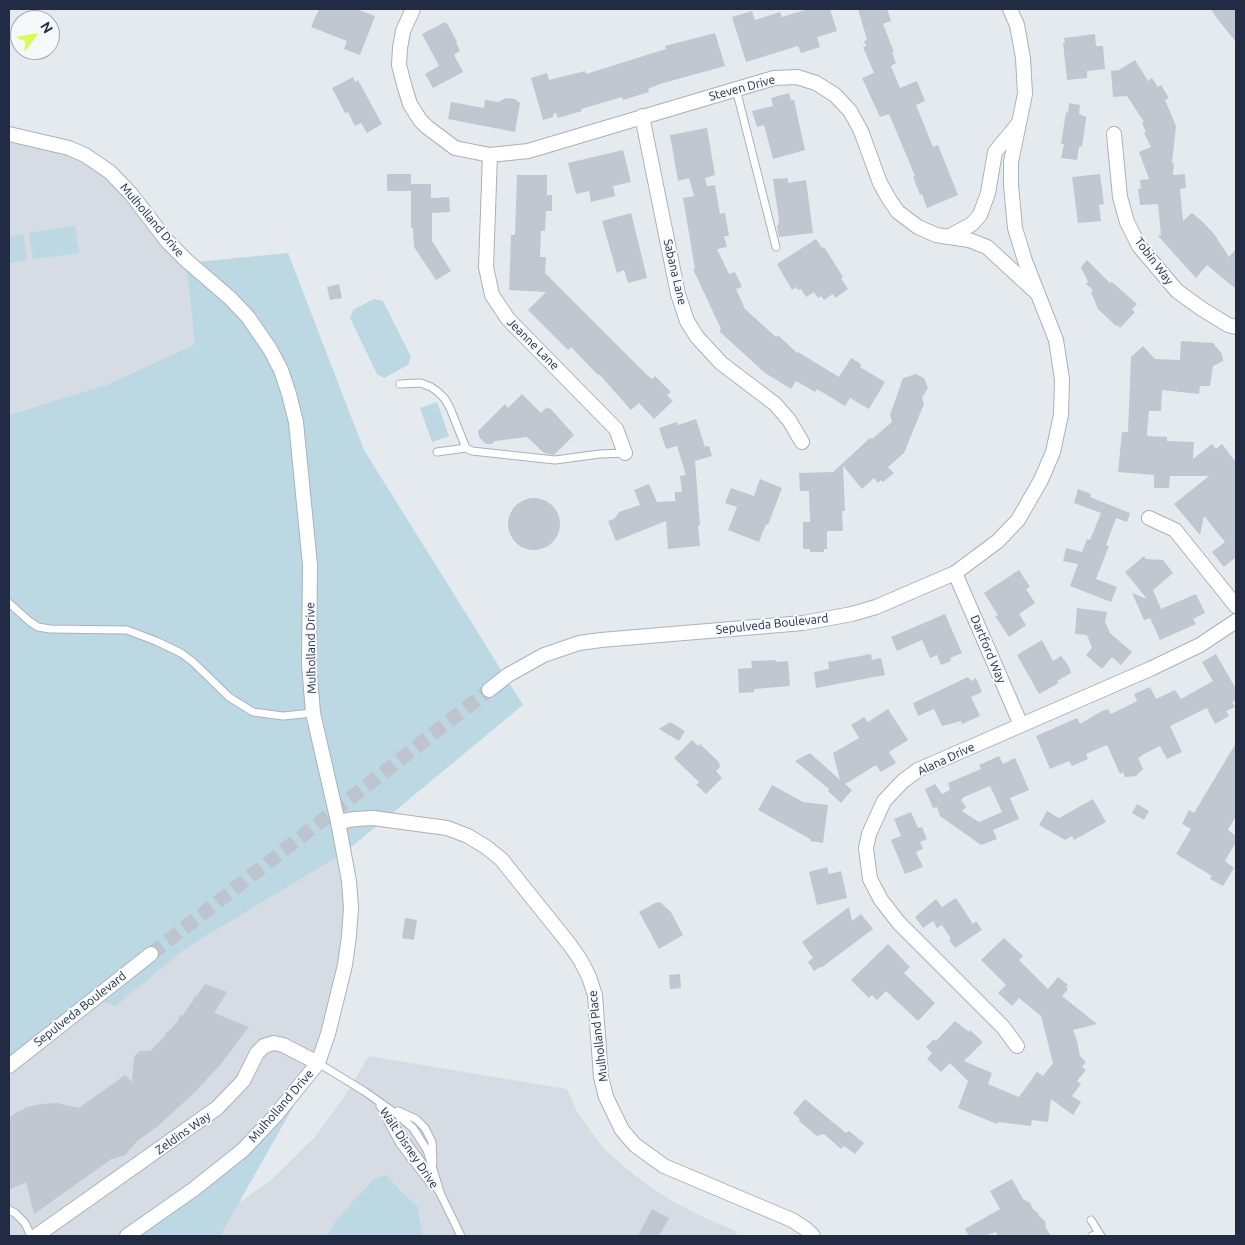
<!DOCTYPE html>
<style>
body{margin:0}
#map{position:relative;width:1245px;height:1245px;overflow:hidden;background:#e5eaef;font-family:Ubuntu,sans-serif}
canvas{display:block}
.frame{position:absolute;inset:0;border:10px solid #222b44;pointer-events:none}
.north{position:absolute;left:10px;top:10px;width:50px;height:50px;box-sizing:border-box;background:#f6f9fb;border:1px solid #a1a7b2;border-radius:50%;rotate:58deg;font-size:14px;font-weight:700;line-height:20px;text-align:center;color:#222b44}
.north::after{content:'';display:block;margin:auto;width:18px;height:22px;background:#d7fe54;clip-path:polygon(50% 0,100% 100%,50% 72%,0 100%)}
</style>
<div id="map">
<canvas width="1245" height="1245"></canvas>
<div class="frame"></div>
<div class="north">N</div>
</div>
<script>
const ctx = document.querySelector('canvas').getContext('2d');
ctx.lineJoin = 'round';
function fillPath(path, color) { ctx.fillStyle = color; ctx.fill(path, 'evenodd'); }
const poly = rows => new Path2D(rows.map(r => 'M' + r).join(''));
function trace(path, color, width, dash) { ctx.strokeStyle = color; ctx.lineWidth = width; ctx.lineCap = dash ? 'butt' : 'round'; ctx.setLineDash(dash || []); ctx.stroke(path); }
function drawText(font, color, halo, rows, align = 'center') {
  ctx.font = font + ' Ubuntu,sans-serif'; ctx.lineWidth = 4; ctx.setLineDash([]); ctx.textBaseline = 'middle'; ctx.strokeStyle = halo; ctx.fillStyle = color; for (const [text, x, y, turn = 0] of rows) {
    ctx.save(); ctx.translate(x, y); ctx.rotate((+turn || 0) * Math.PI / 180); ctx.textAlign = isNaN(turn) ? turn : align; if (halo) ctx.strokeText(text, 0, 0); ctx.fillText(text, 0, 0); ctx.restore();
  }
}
fillPath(poly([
 [9,134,98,164,186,263,195,344,109,384,9,415],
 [344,853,351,908,318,1063,219,1170,127,1236,9,1236,9,1066,91,1000,116,1006,185,949],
 [369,1056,567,1089,577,1112,604,1149,634,1175,670,1200,705,1218,734,1230,739,1236,192,1236,270,1181,315,1137,344,1097]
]), '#d6dce3');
fillPath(poly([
 [75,226,79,253,33,259,29,233],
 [23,234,27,260,9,263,9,236],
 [288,253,364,450,523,705,344,853,185,949,116,1006,91,1000,9,1066,9,415,109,384,195,344,186,263],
 [374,299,383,301,411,357,408,365,384,378,377,374,350,318,353,310],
 [437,402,449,436,432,442,420,408],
 [318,1063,220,1236,127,1236,219,1170],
 [386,1175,400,1191,418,1207,422,1236,327,1236,336,1220,375,1178]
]), '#bcd8e2');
fillPath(poly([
 [319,9,356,9,375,16,360,55,344,49,347,41,311,27],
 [808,9,830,9,837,31,817,37,820,47,801,53,798,46,746,62,732,17,752,11,755,20,780,12,782,17],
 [858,9,887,9,891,21,883,24,894,52,892,53,896,63,891,66,900,88,917,81,925,101,916,105,933,147,938,145,958,195,927,208,922,194,920,195,913,177,915,176,889,114,880,117,862,78,874,73,863,47,866,46,864,41,867,40],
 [1211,9,1236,9,1236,42,1219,21],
 [445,22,446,24,447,23,457,42,456,42,460,51,454,55,463,72,433,88,425,74,439,66,422,34],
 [715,33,725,66,660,84,648,89,649,92,623,100,622,97,581,109,582,111,558,118,556,113,554,113,553,117,543,120,531,78,547,73,549,80,585,71,586,74,666,49,665,46],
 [1095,34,1096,46,1103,46,1105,69,1087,71,1087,78,1067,80,1063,43,1065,43,1064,38],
 [1135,60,1148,81,1152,78,1158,87,1161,85,1169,98,1165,100,1176,126,1172,163,1174,163,1173,175,1185,174,1186,188,1180,189,1183,221,1192,213,1203,222,1214,234,1229,257,1236,249,1236,289,1207,265,1196,278,1158,236,1161,235,1158,204,1140,205,1138,189,1141,189,1140,180,1149,179,1139,152,1151,147,1144,133,1146,132,1142,123,1144,122,1127,96,1113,97,1111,71,1119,70],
 [353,77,355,82,358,80,382,124,367,133,361,123,355,126,348,112,345,113,332,88],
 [789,93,791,100,794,100,805,150,773,159,764,125,757,127,752,111,773,106,771,98],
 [506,98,515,99,520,103,515,132,448,119,451,102,484,108,485,100,498,102],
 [1069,103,1080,105,1079,114,1086,117,1086,120,1082,146,1079,147,1077,160,1061,158,1064,144,1061,144,1066,112,1068,113],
 [707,128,715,175,705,178,707,186,715,185,720,214,725,213,729,236,724,236,727,247,717,249,729,274,735,272,742,287,736,289,745,309,776,337,778,335,797,353,798,352,839,377,851,358,861,364,860,367,885,382,869,409,850,398,845,406,817,389,815,392,796,381,791,389,765,373,719,331,721,329,693,269,695,269,683,198,694,196,689,178,678,181,670,135],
 [623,150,631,182,613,186,615,196,591,202,589,191,576,194,568,163],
 [387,174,411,174,411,184,431,184,431,198,449,197,450,212,432,213,432,241,451,271,436,280,414,247,413,228,411,228,411,191,387,191],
 [1100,174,1104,204,1099,205,1101,221,1078,223,1072,177],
 [517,175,547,175,547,195,552,195,552,211,546,211,545,231,541,231,540,257,546,257,545,273,646,374,652,379,655,376,671,392,667,395,673,401,654,419,639,403,631,410,599,374,598,375,571,347,568,350,528,310,546,292,509,290,511,235,515,235],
 [788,178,788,183,806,180,813,233,779,237,777,226,778,226,779,220,773,179],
 [631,213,647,278,628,283,624,270,617,273,602,221],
 [816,239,822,248,824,247,843,277,841,278,848,289,835,298,833,294,824,300,821,296,818,298,814,292,806,297,801,289,798,290,796,287,792,290,777,264],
 [1087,260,1110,283,1112,282,1137,304,1132,309,1135,312,1120,328,1118,325,1116,326,1098,309,1091,292,1093,290,1086,284,1088,282,1081,267],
 [339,284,342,298,330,300,327,287],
 [1181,341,1213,343,1222,354,1223,361,1213,366,1210,386,1200,386,1199,394,1162,390,1161,411,1149,411,1147,434,1148,436,1167,437,1167,441,1194,442,1193,459,1212,444,1216,449,1222,444,1236,462,1236,557,1224,567,1212,552,1225,542,1204,516,1200,535,1174,504,1209,476,1170,476,1169,488,1154,488,1154,475,1118,472,1122,432,1128,432,1131,357,1143,346,1155,359,1180,360],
 [916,374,924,378,928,388,922,398,924,404,904,453,888,467,894,473,883,482,881,480,878,483,874,478,862,489,843,466,845,511,842,511,843,531,827,531,827,549,824,549,824,552,810,552,810,549,803,549,803,522,810,522,809,491,800,491,799,473,833,472,870,438,872,439,892,422,890,415,903,378],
 [522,394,541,413,547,407,549,409,550,408,574,435,554,455,544,453,527,437,495,441,492,444,486,444,479,437,478,431,505,404,508,408],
 [696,419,705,447,709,446,712,456,695,461,700,525,698,526,700,546,668,549,666,521,616,541,608,521,614,519,619,512,640,505,634,490,649,484,657,502,675,501,675,492,682,492,680,476,686,475,677,446,666,449,659,428,677,422,678,425],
 [760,479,782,488,768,525,766,524,759,542,728,530,737,507,725,503,731,488,754,496],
 [1078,489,1091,494,1090,497,1130,513,1127,522,1116,518,1106,545,1109,546,1096,579,1117,587,1111,602,1070,586,1078,564,1063,561,1066,548,1082,552,1087,539,1090,540,1101,513,1074,503],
 '508 524a26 26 0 1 1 52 0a26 26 0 1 1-52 0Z',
 [1144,556,1146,559,1163,560,1173,573,1153,590,1161,609,1196,594,1205,613,1193,619,1196,624,1160,640,1150,618,1144,620,1132,593,1147,599,1125,572],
 [1019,570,1030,587,1026,589,1035,603,1019,614,1026,625,1009,637,995,616,998,615,984,593],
 [1077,608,1107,612,1105,622,1110,633,1132,652,1121,665,1112,657,1102,669,1086,655,1092,648,1087,635,1075,634],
 [945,614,962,653,950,658,951,661,941,665,937,655,930,658,922,640,897,651,891,637],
 [1042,640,1053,661,1061,656,1068,665,1071,673,1057,681,1059,683,1039,694,1017,655],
 [871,654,872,660,881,658,885,675,816,688,814,672,829,669,828,662],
 [1216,654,1236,689,1236,700,1232,702,1235,707,1226,711,1229,716,1215,724,1207,708,1170,726,1182,752,1167,759,1160,746,1142,755,1142,756,1138,758,1143,769,1136,776,1125,777,1123,772,1120,774,1107,745,1086,754,1088,759,1072,766,1069,761,1050,769,1036,736,1077,718,1080,724,1100,712,1108,709,1111,714,1137,701,1134,694,1150,687,1156,699,1175,690,1181,699,1213,681,1202,662],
 [776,660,776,662,788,661,790,686,754,689,754,692,739,693,738,669,752,668,751,661],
 [968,677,971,681,976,678,982,692,971,697,980,716,962,724,961,721,942,726,934,709,918,716,913,703],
 [888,709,908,740,889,752,896,763,881,772,876,765,845,784,852,790,841,803,828,791,829,789,795,761,810,753,840,780,833,753,859,738,851,725,864,717,868,722],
 [670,722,685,731,679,741,659,729],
 [692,740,698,746,700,744,719,762,720,767,716,771,722,778,706,794,696,785,699,782,674,758],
 [1236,743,1236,816,1228,830,1236,836,1236,842,1225,861,1234,868,1223,886,1210,879,1212,876,1176,854,1191,829,1182,824,1189,810,1194,813],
 [999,756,1003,764,1015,758,1029,790,1010,798,1019,819,993,830,997,839,981,845,940,816,937,807,933,808,925,789,935,784,942,794,950,790,948,783,981,769,979,765],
 [990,786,1002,812,979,822,962,811,966,807,961,800,964,797],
 [772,785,803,802,828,805,823,843,810,841,810,839,758,810],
 [1093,799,1106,822,1074,840,1072,836,1065,840,1039,825,1047,811,1059,818],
 [1137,804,1149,811,1144,820,1132,813],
 [911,812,918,828,922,827,927,839,920,842,923,849,916,852,923,867,905,874,891,840,901,836,894,819],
 [827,867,829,874,841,871,847,898,817,905,809,872],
 [956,898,973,924,976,921,982,930,955,948,949,940,951,939,942,925,937,928,933,921,923,928,915,917,936,899,942,907],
 [657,902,658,903,660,902,671,912,683,935,659,949,639,912],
 [849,907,852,921,861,914,873,929,821,968,820,967,814,971,808,962,813,958,802,942],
 [405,918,417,920,414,940,402,938],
 [1004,938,1023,956,1019,960,1048,989,1058,977,1068,985,1066,987,1068,989,1062,996,1097,1024,1073,1030,1077,1041,1080,1056,1086,1062,1082,1067,1086,1070,1077,1081,1081,1084,1072,1096,1081,1102,1073,1115,1051,1099,1048,1122,1032,1120,1031,1126,998,1122,997,1124,958,1108,968,1081,950,1063,941,1072,927,1059,932,1053,926,1047,934,1039,936,1041,955,1021,969,1032,970,1030,983,1042,964,1061,992,1073,988,1084,1019,1097,1037,1072,1043,1076,1053,1063,1041,1016,1019,998,1012,1006,998,993,1006,985,981,960],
 [888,944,910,967,904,973,935,1003,918,1021,886,991,877,1000,872,995,869,998,851,980],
 [680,974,681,988,670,989,669,975],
 [205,984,227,992,214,1013,249,1027,220,1065,194,1093,158,1126,137,1141,125,1155,110,1160,34,1214,26,1182,9,1190,9,1117,27,1107,42,1104,57,1103,79,1108,125,1075,132,1082,134,1057,140,1051,150,1051,165,1036,166,1032,168,1032,178,1021,180,1015,182,1016,193,1001,194,996,196,997],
 [805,1099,846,1133,849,1131,864,1143,855,1154,844,1146,841,1149,824,1134,817,1136,799,1121,799,1118,793,1113],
 [1012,1179,1023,1199,1030,1203,1033,1209,1038,1213,1039,1216,1045,1221,1046,1228,1051,1236,998,1236,996,1232,984,1236,969,1236,965,1229,1000,1209,990,1191],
 [652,1209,669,1218,659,1236,638,1236]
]), '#c0c7d1');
trace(poly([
 [151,954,489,690]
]), '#bec4cd', 14, [14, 7]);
const service = poly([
 [736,89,776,247],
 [400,384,421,383,431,387,438,392,445,399,450,408,466,448,472,451,555,460,600,454,625,453],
 [437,452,466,448],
 [9,603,29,621,38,627,50,629,127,630,156,641,181,653,193,662,229,697,253,712,283,716,313,713],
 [318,1063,364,1091,398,1115,413,1128,427,1150,441,1195],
 [380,1106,421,1161,441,1195,461,1236],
 [398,1111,416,1119,425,1128,432,1142,433,1163],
 [388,1122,400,1144,430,1183],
 [9,1210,15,1213,25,1223,31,1236],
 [1091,1220,1101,1236],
 [1092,1236,1099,1233]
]);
const minor = poly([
 [413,9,403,31,400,48,399,65,405,88,410,104,420,120,427,127,455,148,490,155,528,151,774,78,797,77,816,83,835,95,850,111,861,131,880,183,889,199,898,212,918,227,936,235,969,240,987,247,1037,293],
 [642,116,678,294,687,321,697,337,721,363,775,404,789,420,802,442],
 [1114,134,1120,197,1127,222,1139,246,1177,291,1202,309,1228,325,1236,327],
 [490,155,486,267,492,295,508,319,616,429,625,453],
 [950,236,972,224,980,215,988,193,995,152,1018,124],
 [1149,518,1175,530,1236,606],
 [955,573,1021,725],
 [338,822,355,819,373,818,447,828,468,836,486,847,501,859,570,945,581,961,589,977,595,995,601,1077,606,1097,622,1130,635,1145,664,1166,792,1220,806,1229,813,1236],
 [1017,1046,1003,1027,899,923,881,900,870,879,866,848,869,834,884,801,903,781,918,770,1150,669,1200,645,1236,621],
 [36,1236,217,1108,243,1081,257,1053,264,1046,274,1043,283,1045,318,1063]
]);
const secondary = poly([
 [9,134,69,148,85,155,110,172,131,194,167,241,187,261,230,298,248,317,270,349,281,370,289,394,296,422,310,565,309,664,313,713,338,822,349,881,351,908,349,936,345,965,328,1034,318,1063,275,1116,243,1150,194,1189,127,1236],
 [489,690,508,675,544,655,579,643,601,640,803,623,852,614,876,607,955,573,998,541,1018,520,1041,480,1053,452,1061,415,1062,379,1056,340,1025,261,1015,228,1011,185,1011,162,1025,94,1023,58,1017,25,1010,9],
 [9,1066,151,954]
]);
trace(service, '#aab1bc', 9);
trace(minor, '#aab1bc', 16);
trace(secondary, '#a8b2c2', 16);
trace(service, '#fff', 7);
trace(minor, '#fff', 14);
trace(secondary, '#fff', 14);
drawText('12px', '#222b44', '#f6f9fb', [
 ["Steven Drive",742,88,-15],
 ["Mulholland Drive",152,220,50],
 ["Tobin Way",1154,261,53],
 ["Sabana Lane",675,272,77],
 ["Jeanne Lane",533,344,45],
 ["Sepulveda Boulevard",772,624,-6],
 ["Mulholland Drive",311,648,-91],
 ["Dartford Way",988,649,67],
 ["Alana Drive",946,759,-25],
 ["Sepulveda Boulevard",80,1009,-38],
 ["Mulholland Place",598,1036,-97],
 ["Mulholland Drive",281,1106,-49],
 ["Zeldins Way",183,1133,-35],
 ["Walt Disney Drive",409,1148,56]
]);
</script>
